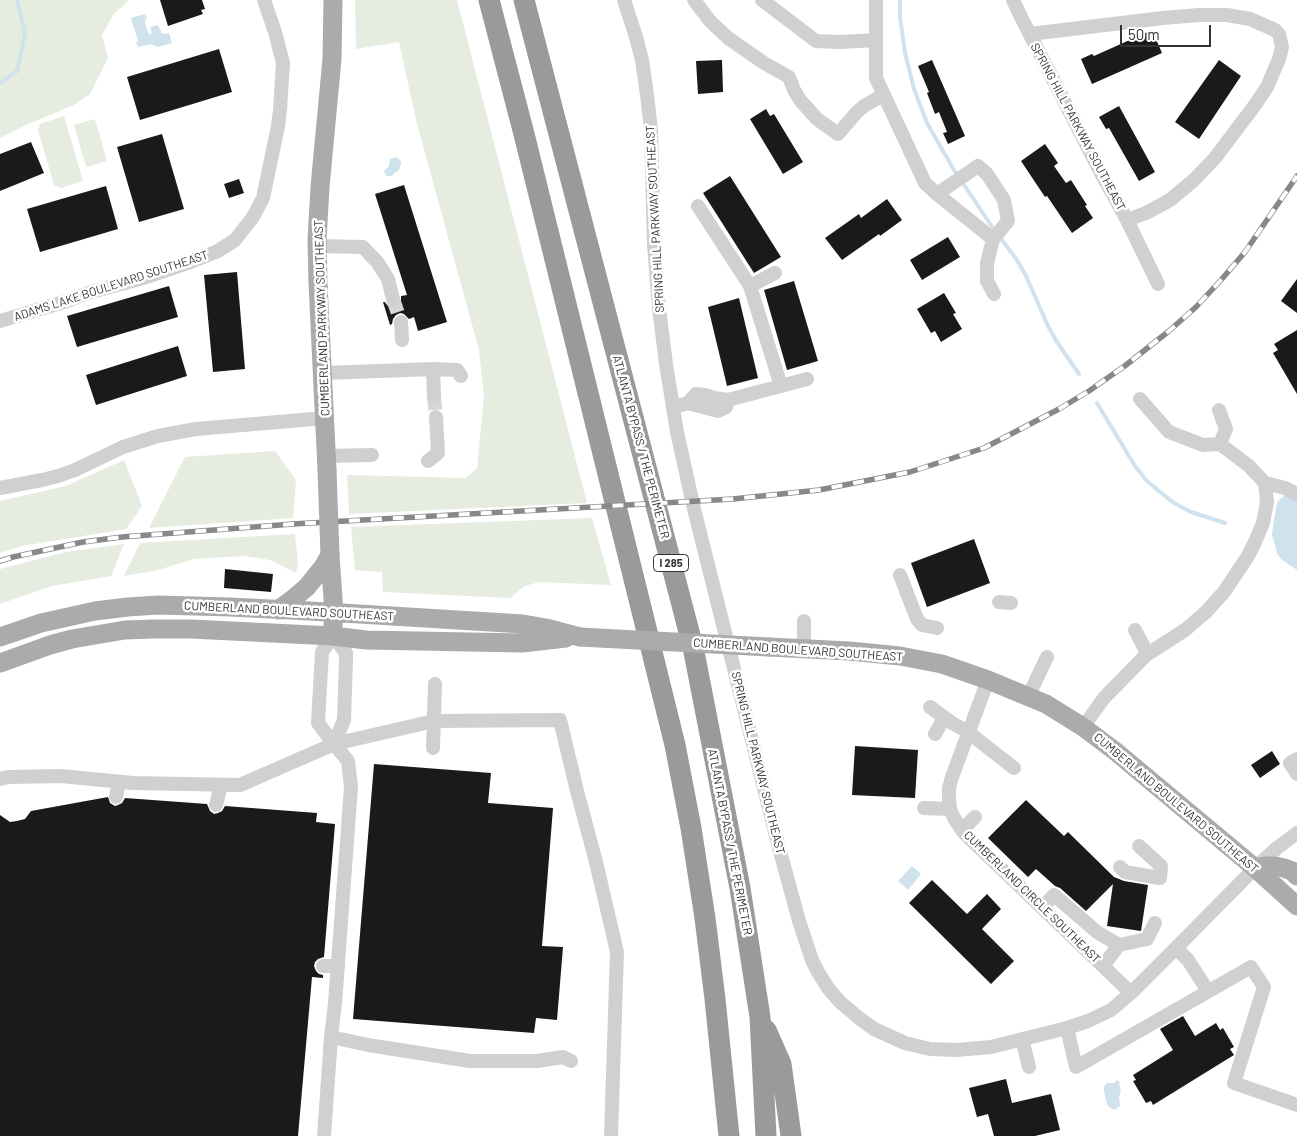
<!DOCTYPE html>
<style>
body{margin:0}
#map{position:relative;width:1297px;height:1136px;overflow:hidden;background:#fff;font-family:Barlow,sans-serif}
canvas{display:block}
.scale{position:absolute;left:1120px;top:25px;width:91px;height:22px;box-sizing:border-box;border:2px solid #333;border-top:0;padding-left:6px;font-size:15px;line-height:18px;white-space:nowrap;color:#333;-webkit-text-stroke:4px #fff;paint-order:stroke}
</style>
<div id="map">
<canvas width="1297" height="1136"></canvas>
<div class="scale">50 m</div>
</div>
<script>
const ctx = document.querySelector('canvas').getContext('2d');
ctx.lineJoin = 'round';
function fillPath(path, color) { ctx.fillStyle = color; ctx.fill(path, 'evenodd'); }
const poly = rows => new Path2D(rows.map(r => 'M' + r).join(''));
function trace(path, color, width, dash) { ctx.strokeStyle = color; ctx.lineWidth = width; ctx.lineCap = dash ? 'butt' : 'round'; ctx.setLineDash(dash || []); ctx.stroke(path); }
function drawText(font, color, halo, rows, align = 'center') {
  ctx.font = font + ' Barlow,sans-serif'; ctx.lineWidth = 5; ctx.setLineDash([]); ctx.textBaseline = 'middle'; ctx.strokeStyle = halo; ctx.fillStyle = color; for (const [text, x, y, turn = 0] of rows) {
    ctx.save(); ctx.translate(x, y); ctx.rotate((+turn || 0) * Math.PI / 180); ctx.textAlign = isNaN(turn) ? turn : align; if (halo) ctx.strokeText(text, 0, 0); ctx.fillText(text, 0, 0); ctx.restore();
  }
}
fillPath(poly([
 [0,0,129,0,113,15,102,35,108,58,90,94,74,105,26,125,0,138],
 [355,0,457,0,587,503,349,514,347,475,466,478,477,468,484,397,479,350,416,120,399,42,356,49],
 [64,116,83,181,61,188,54,185,38,130,40,124],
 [95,119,107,161,86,167,74,125],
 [275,451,296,480,293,518,149,528,185,457],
 [124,460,142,506,126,529,22,546,0,553,0,501,66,486],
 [592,518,611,585,539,582,525,586,510,598,383,592,382,572,355,570,351,527],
 [295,534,298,564,296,573,270,560,244,556,194,559,158,570,124,576,140,543],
 [124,544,111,576,52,586,0,604,0,569,66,552]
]), '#e6ecdf');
fillPath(poly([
 [145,14,147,18,145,20,145,23,149,35,152,33,150,27,158,25,162,34,169,33,172,43,158,47,151,44,138,47,136,43,138,41,131,18],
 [396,157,401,161,401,164,399,170,391,176,386,176,384,171,389,166,390,159],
 [1285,495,1297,498,1297,570,1281,559,1277,553,1272,535,1273,526,1277,503,1279,500],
 [912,866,921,874,908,890,898,881],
 [1116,1080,1120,1082,1119,1084,1121,1091,1119,1097,1120,1106,1114,1110,1109,1107,1106,1102,1104,1090,1104,1087,1107,1083,1115,1083]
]), '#cfe2ee');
trace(poly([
 [900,0,900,17,905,53,914,89,927,123,954,170,995,231],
 [0,83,17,71,25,34,17,0],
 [999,236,1017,260,1026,276,1048,326,1057,342,1079,374],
 [1097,403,1135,466,1146,480,1160,492,1174,503,1191,512,1225,523]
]), '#cfe2ee', 4);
fillPath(poly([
 [160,0,202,0,205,9,201,10,203,14,168,26],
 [1152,30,1162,53,1092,84,1081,59,1092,54,1094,56],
 [219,49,232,92,140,120,127,77],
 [722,60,723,92,698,94,696,61],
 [932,60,965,136,948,144,943,133,947,132,939,112,935,114,927,93,929,92,918,66],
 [1219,60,1241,76,1199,139,1175,122],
 [1119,106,1155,172,1139,181,1109,128,1106,129,1099,117],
 [766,109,770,116,774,114,803,162,783,174,750,119],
 [162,134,184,209,139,222,117,147],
 [31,142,44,173,0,191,0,154],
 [1045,144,1058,163,1054,166,1066,183,1071,180,1087,205,1085,206,1093,218,1072,233,1047,196,1045,197,1021,161],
 [730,176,781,257,754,273,703,193],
 [239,179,244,193,229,198,224,184],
 [404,185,447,322,418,331,414,317,409,319,404,314,400,313,396,315,393,319,392,324,390,325,383,302,385,302,387,305,390,307,396,307,399,305,401,302,401,296,407,295,375,194],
 [106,186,118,229,40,252,27,209],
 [887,199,902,220,880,236,879,234,842,260,825,238,859,214,861,218],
 [948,237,960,257,922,280,910,260],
 [237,272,245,369,213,372,204,275],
 [1297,279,1297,313,1281,301],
 [794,281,818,361,787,370,764,290],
 [169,286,178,317,77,347,67,316],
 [944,293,956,313,953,314,962,329,941,342,935,331,931,333,917,309],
 [739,298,758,378,727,386,708,307],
 [1297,330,1297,394,1273,353,1278,350,1274,344],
 [178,346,187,376,96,405,86,375],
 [974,539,990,583,927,607,911,563],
 [225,569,273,574,271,592,224,588],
 [855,746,918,750,915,798,852,795],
 [1272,751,1280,764,1260,778,1251,765],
 [374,764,491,773,488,803,553,808,542,946,563,947,557,1020,536,1018,534,1033,353,1019],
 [108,797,110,803,115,806,118,805,122,803,125,798,207,804,210,811,214,814,218,813,222,811,225,806,317,813,316,822,335,824,324,957,318,959,315,962,314,966,316,971,319,974,323,975,323,978,312,977,298,1136,0,1136,0,815,10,822,17,821,25,819,31,811],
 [1026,800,1064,836,1068,832,1114,877,1124,881,1148,885,1141,931,1107,926,1113,884,1086,911,1060,888,1055,886,1036,869,1028,877,988,838],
 [932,880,967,914,987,894,1001,909,982,929,1014,961,991,984,909,903],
 [1183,1016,1195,1036,1216,1023,1220,1030,1223,1028,1234,1047,1230,1049,1234,1055,1153,1105,1151,1101,1146,1103,1133,1081,1136,1080,1133,1075,1173,1050,1160,1029],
 [1006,1079,1012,1103,1051,1094,1060,1130,1035,1136,994,1136,988,1114,977,1117,969,1088]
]), '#1a1a1a');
trace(poly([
 [393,299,401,322],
 [434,396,436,417]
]), '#d6d6d6', 14, [14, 7]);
trace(poly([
 [624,0,636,37,642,60,647,95,651,130,654,245,659,308,666,364,677,432,694,509,778,844,799,921,812,960,818,972,828,988,840,1002,859,1018,874,1029,905,1043,930,1049,956,1050,991,1047,1067,1028,1088,1021,1111,1010,1131,993,1176,948,1255,868,1277,848,1297,833],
 [694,0,710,21,728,38,764,63,789,77,794,90,800,100,809,110,817,119,838,134,857,112,864,106,883,95],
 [762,0,816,41,840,42,876,40],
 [876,0,876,78,925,183,937,194,993,239],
 [1013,0,1021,17,1101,173,1127,220,1158,284],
 [1030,34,1163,18,1199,15,1227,15,1250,19,1275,30,1279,34,1282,47,1279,59,1267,87,1255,105,1215,158,1194,180,1170,200,1146,213,1127,220],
 [937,194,978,166,987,174,1004,200,1008,221,993,239,987,263,987,281,994,294],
 [698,206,750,286,781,386],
 [318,246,363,247,378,263,388,279,393,299],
 [750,286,775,273],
 [0,321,67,301,91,292,147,277,188,263,218,251,235,240,253,217,263,198,278,126,280,110,283,63,275,32,264,0],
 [401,322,402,340],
 [433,369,434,396],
 [323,373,433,369,457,370,461,376],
 [688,403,696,394,705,395,714,398,728,400,807,379],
 [681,405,688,403,718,411,726,407,728,400],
 [1219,410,1226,429,1220,444],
 [326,456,372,455],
 [428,461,438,453,436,417],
 [1265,483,1285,488,1297,494],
 [0,488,42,480,58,476,75,470,123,447,158,436,196,429,325,418],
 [900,575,917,619,922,625,937,628],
 [999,602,1011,603],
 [1135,630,1145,649,1146,655],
 [804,648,804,621],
 [988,680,952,777,949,788,949,800,950,809,954,818,964,833,1131,993],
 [1028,697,1047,657],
 [930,707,952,723,968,732,1014,768],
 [1083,727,1104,698,1146,655,1185,630,1206,612,1224,592,1248,556,1255,542,1263,523,1267,502,1265,483,1249,466,1220,444,1203,445,1169,432,1140,399],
 [935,734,944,718],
 [433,748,435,684],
 [1297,759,1290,763,1297,774],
 [0,779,8,777,61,776,133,783,240,785,334,744,434,721,560,720,577,791,596,862,617,952,611,1136],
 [116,797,119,782],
 [216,805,221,785],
 [924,808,950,809],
 [962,830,975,817],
 [1120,867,1125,872,1160,878,1161,866,1139,846],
 [1042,908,1054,895,1097,932,1119,945,1147,939,1155,923],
 [1176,948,1188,960,1208,991],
 [323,966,338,966],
 [1103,966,1119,945],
 [1067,1028,1076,1067,1251,967,1264,987,1234,1083,1297,1105],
 [331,1037,335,1003,351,787,348,761,334,744,318,723,322,652,333,636,346,653,346,660,344,720,334,744],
 [1022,1039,1029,1067],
 [324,1136,331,1037,368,1045,470,1061,537,1061,563,1057,571,1061]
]), '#d0d0d0', 14);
trace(poly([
 [327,470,318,283,317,240,320,187,332,59,333,0],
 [330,555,334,613,333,625],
 [278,610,294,598,307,587,323,567,330,555],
 [0,637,41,623,95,611,128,607,158,605,230,607,310,611,523,624,546,628,580,637],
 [769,647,849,651,900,656,942,664,988,680,1046,704,1083,727,1115,751,1255,868,1297,906],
 [0,663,50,645,72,639,125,630,153,629,191,629,333,636,366,640,522,643,566,638],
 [1255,868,1265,866,1275,866,1284,868,1292,871,1297,876]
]), '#ababab', 19);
trace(poly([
 [489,0,524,134,675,745,691,828,705,918,715,999,729,1136],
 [524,0,693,647,740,888,760,1017,766,1136],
 [766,1030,781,1064,791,1136]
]), '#9a9a9a', 21);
const rail = poly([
 [0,561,13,557,83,542,122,537,293,524,733,499,819,490,910,472,984,448,1059,409,1089,391,1126,365,1169,331,1196,307,1221,280,1245,252,1297,176]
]);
trace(rail, '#888', 5.5);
trace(rail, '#fff', 4, [11]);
trace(poly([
 [327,470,330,555],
 [580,637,769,647]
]), '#ababab', 19);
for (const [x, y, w] of [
 [671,563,35]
]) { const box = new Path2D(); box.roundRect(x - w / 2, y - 8.5, w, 17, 4); ctx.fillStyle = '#fff'; ctx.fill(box); trace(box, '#333', 1); }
drawText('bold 11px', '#333', null, [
 ["I 285",671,563]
]);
drawText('12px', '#333', '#fff', [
 ["SPRING HILL PARKWAY SOUTHEAST",1078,127,62],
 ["SPRING HILL PARKWAY SOUTHEAST",655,219,-93],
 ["ADAMS LAKE BOULEVARD SOUTHEAST",111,286,-18],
 ["CUMBERLAND PARKWAY SOUTHEAST",322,318,-92],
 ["ATLANTA BYPASS / THE PERIMETER",641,447,75],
 ["CUMBERLAND BOULEVARD SOUTHEAST",289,611,3],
 ["CUMBERLAND BOULEVARD SOUTHEAST",798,650,4],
 ["SPRING HILL PARKWAY SOUTHEAST",758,763,76],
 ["CUMBERLAND BOULEVARD SOUTHEAST",1176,803,40],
 ["ATLANTA BYPASS / THE PERIMETER",730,842,79],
 ["CUMBERLAND CIRCLE SOUTHEAST",1032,897,44]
]);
</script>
